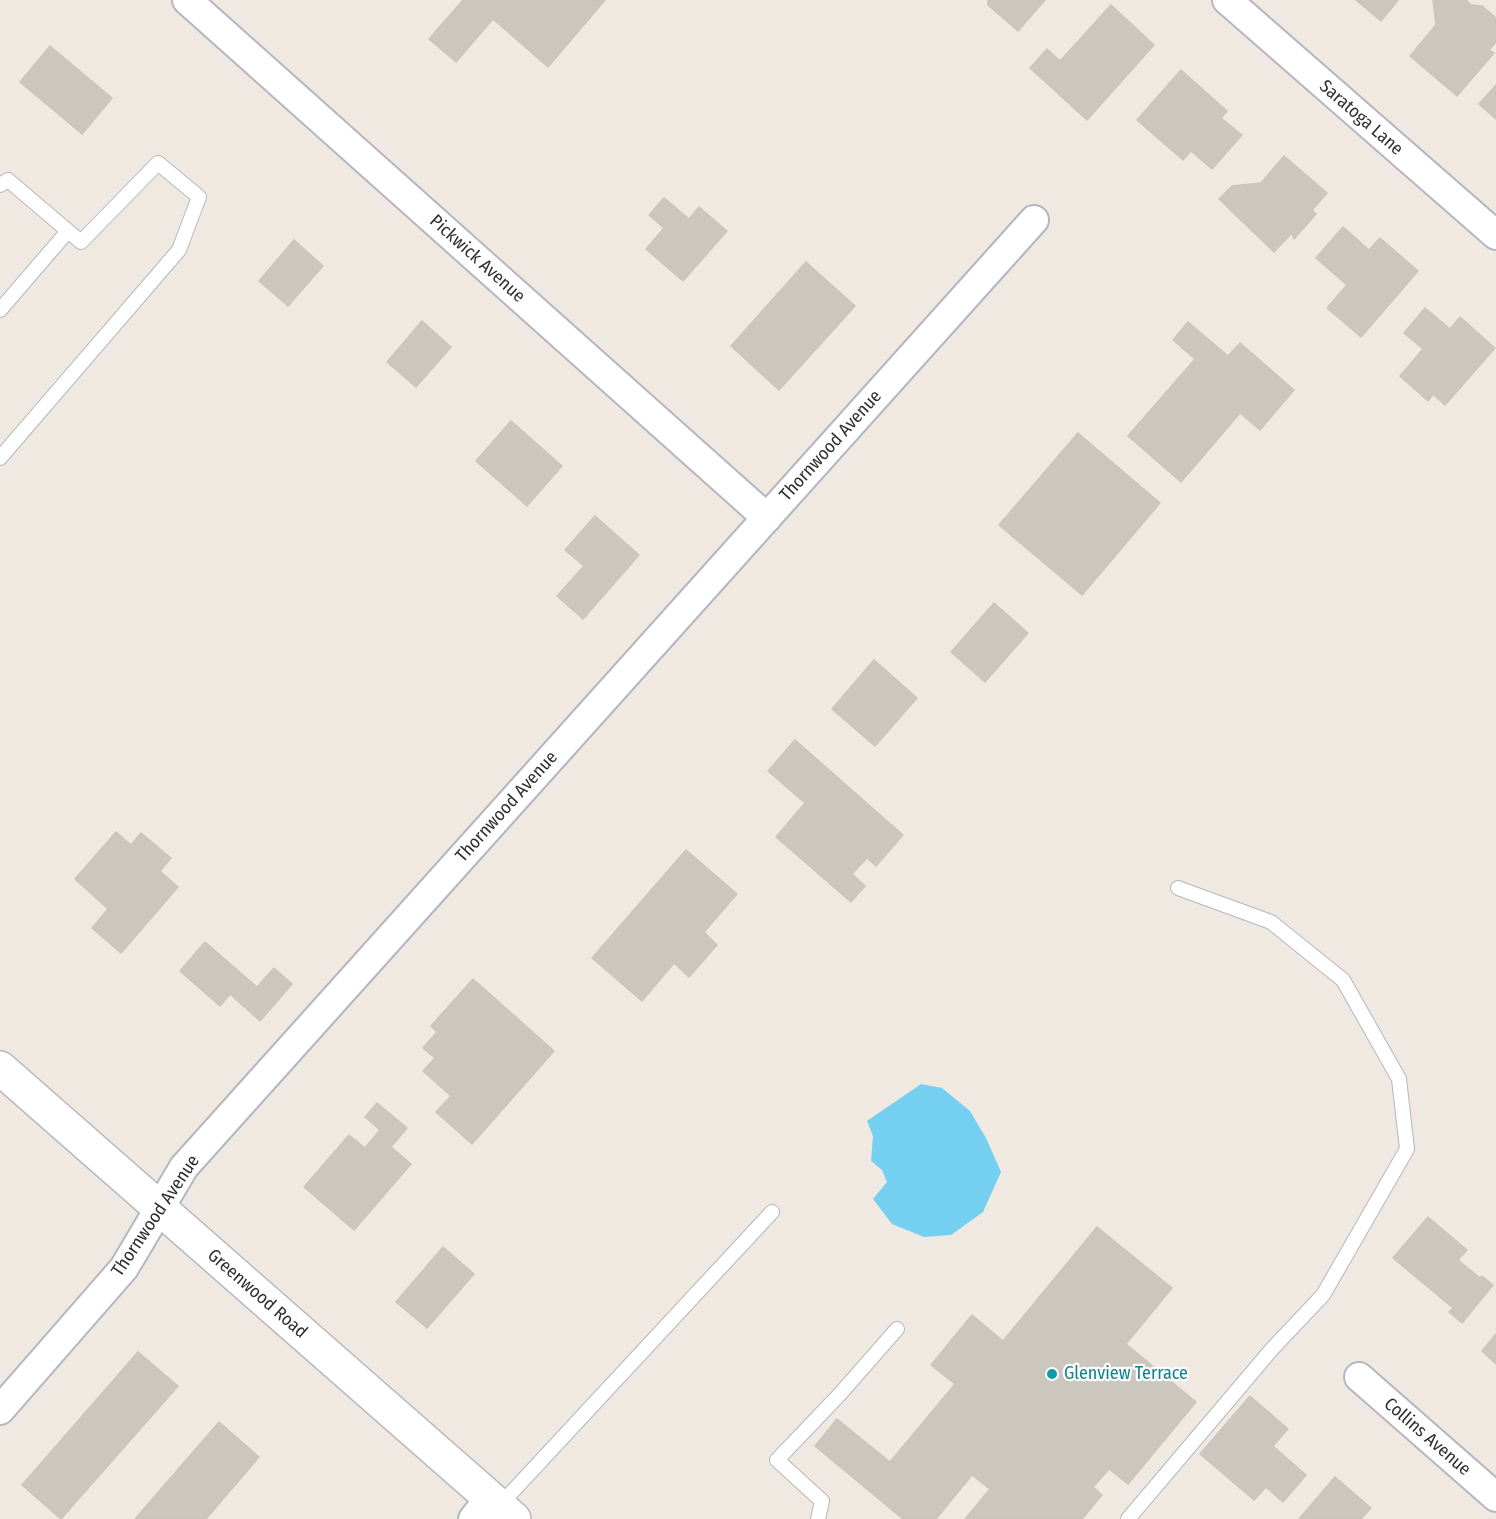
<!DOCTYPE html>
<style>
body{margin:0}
canvas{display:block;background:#efe9e1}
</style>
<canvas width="1496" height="1519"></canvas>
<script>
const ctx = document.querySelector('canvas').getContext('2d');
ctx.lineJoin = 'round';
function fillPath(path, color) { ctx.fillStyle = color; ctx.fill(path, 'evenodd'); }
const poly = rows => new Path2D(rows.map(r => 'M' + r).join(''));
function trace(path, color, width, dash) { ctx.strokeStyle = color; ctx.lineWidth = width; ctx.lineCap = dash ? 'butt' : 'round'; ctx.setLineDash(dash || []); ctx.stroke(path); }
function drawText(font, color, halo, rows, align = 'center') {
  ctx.font = font + ' "Fira Sans Condensed",sans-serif'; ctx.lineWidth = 4.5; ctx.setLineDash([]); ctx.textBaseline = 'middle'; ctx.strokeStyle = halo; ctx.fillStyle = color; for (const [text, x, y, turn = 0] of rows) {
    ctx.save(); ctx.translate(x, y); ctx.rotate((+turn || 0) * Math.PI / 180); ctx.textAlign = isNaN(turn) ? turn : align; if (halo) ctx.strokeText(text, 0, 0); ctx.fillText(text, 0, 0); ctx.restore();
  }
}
fillPath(poly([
 [921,1084,942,1088,970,1111,986,1138,1001,1172,983,1212,951,1235,924,1237,892,1224,873,1199,887,1182,882,1170,871,1161,873,1136,867,1121]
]), '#75cff0');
const building = poly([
 [463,0,605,0,548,67,493,19,456,62,429,39,463,0],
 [988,0,1045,0,1018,31,988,5,988,0],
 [1356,0,1398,0,1381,21,1356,0],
 [1433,0,1466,0,1471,5,1482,6,1496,18,1496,42,1489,50,1494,53,1457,96,1410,56,1436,25,1433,0],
 [1111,5,1154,45,1087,120,1030,68,1047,49,1060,61,1111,5],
 [50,46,112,98,82,134,20,82,50,46],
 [1181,70,1227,111,1221,118,1242,135,1212,169,1191,151,1183,160,1137,120,1181,70],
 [1496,85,1496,119,1479,104,1496,85],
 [1284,156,1327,193,1312,210,1316,214,1294,239,1292,233,1274,252,1219,199,1232,186,1261,183,1284,156],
 [664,198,689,219,699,207,727,231,683,281,646,249,664,228,649,215,664,198],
 [1343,227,1369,250,1380,238,1418,271,1361,337,1327,308,1347,285,1316,258,1343,227],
 [294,240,323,266,288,306,259,281,294,240],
 [806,262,855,306,779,390,731,346,806,262],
 [1425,308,1450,329,1460,317,1495,348,1445,405,1433,394,1428,401,1400,376,1423,349,1404,333,1425,308],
 [422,321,451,347,416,387,387,362,422,321],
 [1188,322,1228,356,1240,343,1294,390,1260,430,1240,413,1181,482,1128,436,1195,359,1173,340,1188,322],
 [511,421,562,466,527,506,476,461,511,421],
 [1078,433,1160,503,1082,595,999,525,1078,433],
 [595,516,639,555,583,619,557,596,584,566,565,550,595,516],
 [994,603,1028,633,985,682,951,652,994,603],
 [874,660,917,698,875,746,832,709,874,660],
 [795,740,903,835,876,866,867,858,852,874,865,886,851,902,776,837,805,803,768,771,795,740],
 [116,832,131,845,141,833,171,858,160,871,178,887,121,953,92,928,108,909,75,879,116,832],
 [686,850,737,894,704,932,717,945,689,977,674,963,642,1001,592,958,686,850],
 [205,942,257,987,274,968,292,984,260,1021,230,994,220,1006,180,971,205,942],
 [473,979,554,1051,472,1144,436,1112,451,1096,423,1071,435,1058,423,1048,437,1032,431,1026,473,979],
 [377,1103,407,1128,391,1147,411,1164,354,1230,304,1187,349,1135,365,1148,380,1130,365,1117,377,1103],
 [1428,1217,1467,1250,1458,1260,1480,1278,1482,1276,1493,1285,1462,1323,1449,1312,1453,1308,1393,1258,1428,1217],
 [1097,1227,1172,1288,1126,1344,1196,1402,1128,1484,1109,1469,1093,1487,1102,1495,1082,1519,965,1519,990,1489,972,1475,936,1519,903,1519,815,1446,837,1419,890,1462,955,1384,931,1365,972,1315,1003,1341,1097,1227],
 [443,1247,474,1274,427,1328,396,1302,443,1247],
 [1496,1334,1496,1364,1482,1351,1496,1334],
 [138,1352,178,1386,61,1519,22,1485,138,1352],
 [1250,1396,1288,1429,1273,1446,1306,1475,1283,1502,1266,1487,1254,1500,1200,1454,1250,1396],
 [219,1422,259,1457,206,1519,135,1519,219,1422],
 [1335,1477,1371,1508,1361,1519,1299,1519,1335,1477]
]);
fillPath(building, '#cbc7bf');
trace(building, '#cbc5ba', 1.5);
const lane = poly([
 [0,185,8,180,81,242,158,163,199,197,179,250,0,458],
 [0,310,68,231],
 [499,1506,772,1212],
 [818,1519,822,1501,777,1460,840,1394,897,1329],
 [1128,1519,1272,1349,1323,1295,1407,1149,1399,1079,1343,980,1271,922,1178,888]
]);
const street = poly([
 [187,0,767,518],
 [1227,0,1496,235],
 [1359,1377,1496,1497],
 [0,1410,124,1268,184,1167,1034,220],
 [473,1519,490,1498]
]);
const secondary = poly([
 [0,1068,514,1519]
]);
trace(lane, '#b4b7c1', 16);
trace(street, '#b4b7c1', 32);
trace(secondary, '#b4b7c1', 36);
trace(lane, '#fff', 14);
trace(street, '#fff', 28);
trace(secondary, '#fff', 33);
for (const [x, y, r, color] of [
 [1052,1374,6,"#0f9aa8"]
]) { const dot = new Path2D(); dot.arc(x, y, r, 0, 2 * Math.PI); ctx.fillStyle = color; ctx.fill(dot); trace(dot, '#fff', 2); }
drawText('18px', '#2e2e2e', '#fff', [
 ["Saratoga Lane",1361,118,41],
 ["Pickwick Avenue",477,259,42],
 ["Thornwood Avenue",831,446,-48],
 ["Thornwood Avenue",507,807,-48],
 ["Thornwood Avenue",156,1216,-56],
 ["Greenwood Road",257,1294,41],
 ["Collins Avenue",1427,1437,41]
]);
drawText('18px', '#0d838f', '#fff', [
 ["Glenview Terrace",1064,1374]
], 'left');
</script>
